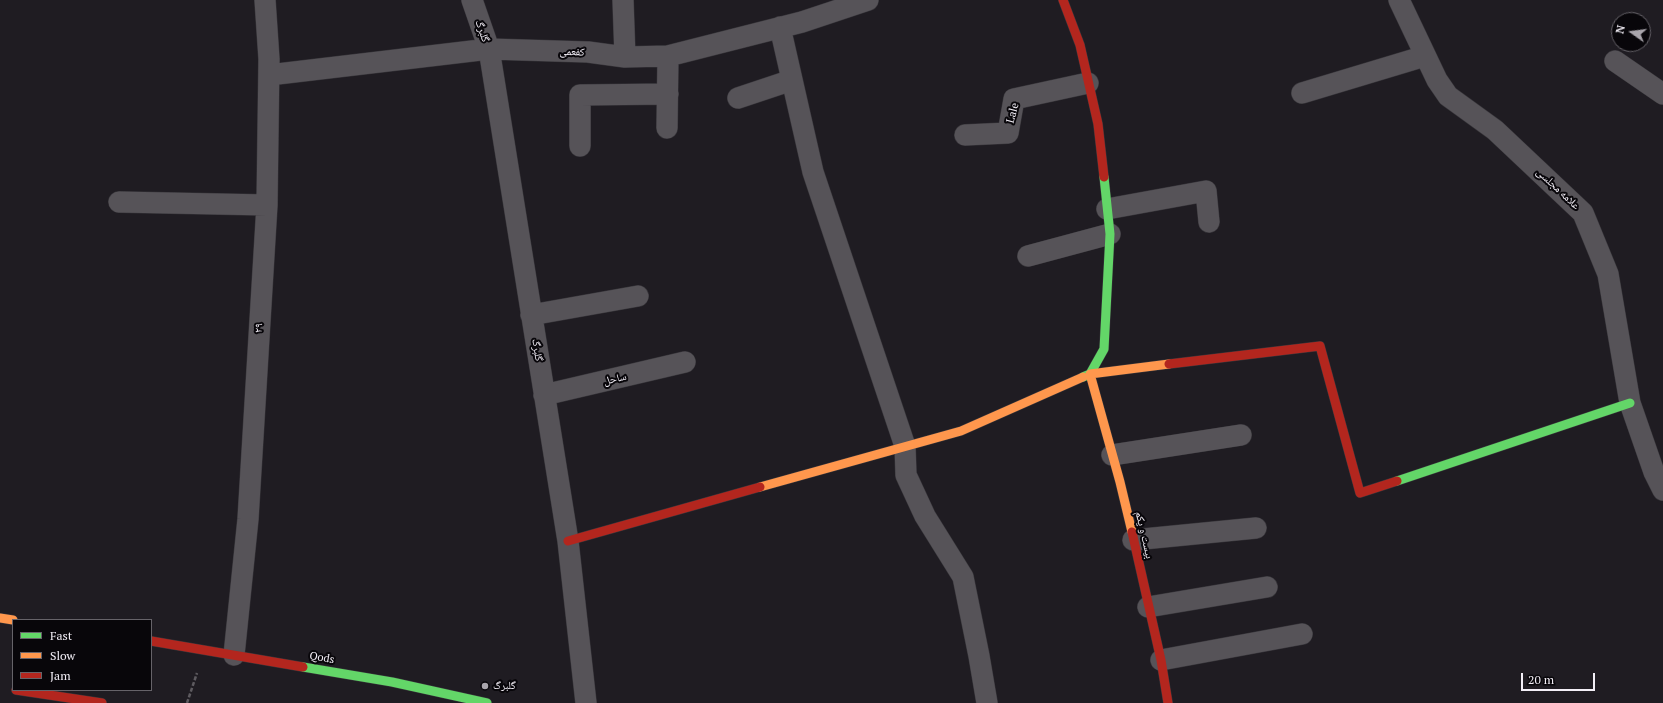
<!DOCTYPE html>
<meta charset="utf-8">
<style>
body{margin:0}
#map{position:relative;width:1663px;height:703px;overflow:hidden;background:#1f1c22;font-family:"PT Serif",serif}
canvas{display:block}
.legend{position:absolute;left:12px;top:619px;width:140px;height:72px;box-sizing:border-box;background:#08060a;border:1px solid #666369;margin:0;padding:5px 7px;list-style:none;font-size:12px;color:#f3eff7}
.legend li{display:flex;align-items:center;gap:8px;height:20px}
.legend b{width:20px;border:1px solid #666369}
.north{position:absolute;left:1611px;top:12px;width:40px;height:40px;box-sizing:border-box;background:#08060a;border:1px solid #666369;border-radius:50%;rotate:284deg;font-size:11px;font-weight:700;line-height:16px;text-align:center;color:#f3eff7}
.north::after{content:'';display:block;margin:auto;width:14px;height:18px;background:#a9a5ac;clip-path:polygon(50% 0,100% 100%,50% 72%,0 100%)}
.scale{position:absolute;left:1521px;top:673px;width:74px;height:18px;box-sizing:border-box;border:2px solid #f3eff7;border-top:0;padding-left:5px;font-size:12px;line-height:14px;white-space:nowrap;color:#f3eff7;-webkit-text-stroke:3px #08060a;paint-order:stroke}
</style>
<div id="map">
<canvas width="1663" height="703"></canvas>
<ul class="legend">
<li><b style="height:5px;background:#63d668"></b>Fast</li>
<li><b style="height:5px;background:#ff974d"></b>Slow</li>
<li><b style="height:5px;background:#b3261e"></b>Jam</li>
</ul>
<div class="north">N</div>
<div class="scale">20 m</div>
</div>
<script>
const ctx = document.querySelector('canvas').getContext('2d');
ctx.lineJoin = 'round';
const poly = rows => new Path2D(rows.map(r => 'M' + r).join(''));
function trace(path, color, width, dash) { ctx.strokeStyle = color; ctx.lineWidth = width; ctx.lineCap = dash ? 'butt' : 'round'; ctx.setLineDash(dash || []); ctx.stroke(path); }
function drawText(font, color, halo, rows, align = 'center') {
  ctx.font = font + ' "PT Serif","Noto Naskh Arabic",serif'; ctx.lineWidth = 4; ctx.setLineDash([]); ctx.textBaseline = 'middle'; ctx.strokeStyle = halo; ctx.fillStyle = color; for (const [text, x, y, turn = 0] of rows) {
    ctx.save(); ctx.translate(x, y); ctx.rotate((+turn || 0) * Math.PI / 180); ctx.textAlign = isNaN(turn) ? turn : align; if (halo) ctx.strokeText(text, 0, 0); ctx.fillText(text, 0, 0); ctx.restore();
  }
}
const street = poly([
 [472,0,489,49,568,541,586,703],
 [623,0,625,57],
 [1399,0,1437,80,1448,96,1495,130,1583,213,1608,274,1630,403,1654,472,1663,490],
 [780,27,813,172,905,446,906,475,925,516,963,577,979,656,987,703],
 [1615,61,1663,94],
 [269,75,489,49,588,52,625,57,668,56,802,22,868,0],
 [1302,93,1425,56],
 [738,98,792,80],
 [667,128,668,56],
 [965,135,1008,133,1014,99,1088,83],
 [580,146,580,95,668,94],
 [119,202,267,205],
 [1107,209,1206,191,1209,222],
 [1028,256,1110,234],
 [531,315,638,296],
 [544,395,685,362],
 [1112,455,1241,435],
 [1133,540,1256,528],
 [1148,607,1267,587],
 [234,655,248,519,267,205,269,59,265,0],
 [1161,660,1302,634]
]);
const fast = poly([
 [1083,377,1090,374,1104,349,1110,234,1104,177],
 [1397,481,1630,403],
 [303,667,392,682,487,703]
]);
const slow = poly([
 [760,487,961,431,1083,377],
 [1132,532,1120,482,1090,374,1169,364],
 [0,618,13,620]
]);
const jam = poly([
 [1063,0,1080,45,1098,124,1104,177],
 [1169,364,1320,346,1360,493,1397,481],
 [1132,532,1161,660,1168,703],
 [568,541,760,487],
 [151,641,303,667],
 [16,690,102,703]
]);
trace(street, '#38363b', 22);
trace(fast, '#38363b', 10);
trace(slow, '#38363b', 10);
trace(jam, '#38363b', 10);
trace(poly([
 [187,703,197,673]
]), '#5e5b60', 2.5, [4, 2]);
trace(street, '#565358', 21);
trace(fast, '#63d668', 9);
trace(slow, '#ff974d', 9);
trace(jam, '#b3261e', 9);
for (const [x, y, r, color] of [
 [485,686,4,"#a9a5ac"]
]) { const dot = new Path2D(); dot.arc(x, y, r, 0, 2 * Math.PI); ctx.fillStyle = color; ctx.fill(dot); trace(dot, '#08060a', 1.5); }
drawText('11px', '#f3eff7', '#08060a', [
 ["گلبرگ",482,31,71],
 ["کفعمی",572,52,2],
 ["Lale",1013,113,-75],
 ["علامه مجلسی",1558,189,43],
 ["۲۹",259,328,-86],
 ["گلبرگ",537,350,81],
 ["ساحل",615,379,-13],
 ["بیست و یکم",1144,535,77],
 ["Qods",322,658,10]
]);
drawText('11px', '#f3eff7', '#08060a', [
 ["گلبرگ",493,686]
], 'left');
</script>
